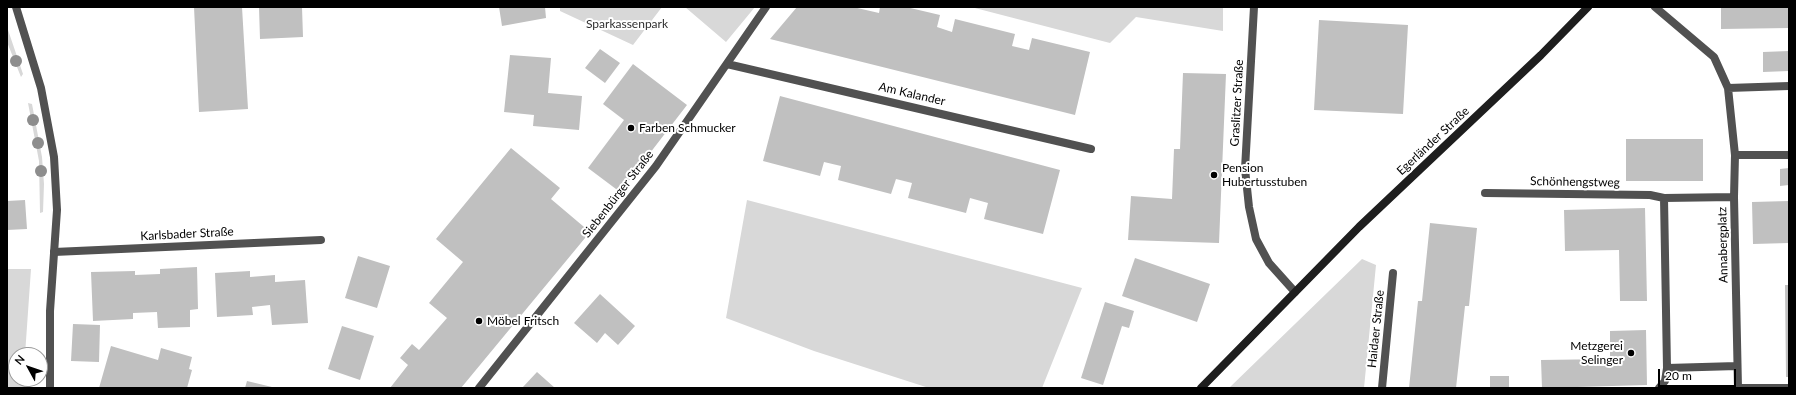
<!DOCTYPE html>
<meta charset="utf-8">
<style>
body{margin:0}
#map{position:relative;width:1796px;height:395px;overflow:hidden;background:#fff;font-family:Lato,sans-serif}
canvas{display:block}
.frame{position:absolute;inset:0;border:8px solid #000;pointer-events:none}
.north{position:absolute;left:8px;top:347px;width:40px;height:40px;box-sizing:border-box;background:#fff;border:1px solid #999;border-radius:50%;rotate:310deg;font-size:11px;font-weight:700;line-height:16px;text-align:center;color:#000}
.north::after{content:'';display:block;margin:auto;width:14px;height:18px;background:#000;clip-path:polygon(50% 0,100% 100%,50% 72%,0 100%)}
.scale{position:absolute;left:1658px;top:369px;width:78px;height:18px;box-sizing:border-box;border:2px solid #000;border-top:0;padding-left:5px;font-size:12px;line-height:14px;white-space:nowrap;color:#000;-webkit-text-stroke:3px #fff;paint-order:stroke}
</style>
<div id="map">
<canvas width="1796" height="395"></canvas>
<div class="frame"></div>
<div class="north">N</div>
<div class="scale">20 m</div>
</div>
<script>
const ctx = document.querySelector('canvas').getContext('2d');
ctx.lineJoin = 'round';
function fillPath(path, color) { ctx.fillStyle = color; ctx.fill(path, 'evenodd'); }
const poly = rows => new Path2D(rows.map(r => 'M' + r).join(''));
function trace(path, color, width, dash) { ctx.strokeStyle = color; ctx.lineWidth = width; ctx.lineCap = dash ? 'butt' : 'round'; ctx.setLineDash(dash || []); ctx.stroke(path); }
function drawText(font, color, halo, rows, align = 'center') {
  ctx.font = font + ' Lato,sans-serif'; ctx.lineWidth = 4; ctx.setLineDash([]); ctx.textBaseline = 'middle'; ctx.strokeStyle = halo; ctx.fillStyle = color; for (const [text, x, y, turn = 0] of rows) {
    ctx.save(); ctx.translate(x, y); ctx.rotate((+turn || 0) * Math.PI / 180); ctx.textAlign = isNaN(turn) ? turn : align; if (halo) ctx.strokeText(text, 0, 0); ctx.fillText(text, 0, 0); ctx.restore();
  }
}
fillPath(poly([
 [560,7,662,7,633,45,560,11],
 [685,7,755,7,726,42],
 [971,7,1223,7,1223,31,1136,17,1110,43],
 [7,27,23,74,21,77,7,42],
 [28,103,32,104,42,157,44,184,43,212,40,213,39,161],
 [747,200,1082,288,1042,388,929,388,814,351,726,318],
 [1362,259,1376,265,1364,388,1229,388],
 [7,269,31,269,25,355,16,355,16,379,25,379,25,388,7,388]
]), '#d8d8d8');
fillPath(poly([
 [194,7,242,7,248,109,199,112],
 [259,7,302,7,303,37,260,39],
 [499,7,545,7,546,18,502,26],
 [797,7,853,7,879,13,880,7,906,7,940,15,937,27,952,32,955,19,1015,34,1012,46,1029,50,1032,38,1090,52,1075,115,770,39],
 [1721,7,1789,7,1789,28,1721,29],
 [1319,20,1408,25,1403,114,1314,110],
 [600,49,620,63,605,83,585,68],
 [1789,51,1789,71,1763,72,1763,52],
 [510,55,551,58,548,93,582,96,579,130,533,126,534,115,504,112],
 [633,64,687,105,620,192,588,168,624,120,603,104],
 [1183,73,1226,74,1219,243,1128,240,1131,196,1172,199,1174,149,1180,149],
 [780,96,1060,170,1043,234,984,219,988,203,970,198,966,213,908,198,912,183,896,179,891,194,838,180,841,166,824,162,820,176,763,161],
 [1626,139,1703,139,1703,181,1626,181],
 [511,148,560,188,551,199,590,232,461,388,390,388,408,365,400,358,412,344,419,350,447,318,429,303,463,262,436,239],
 [1789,168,1789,185,1780,186,1780,169],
 [25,200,27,229,7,230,7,201],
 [1789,201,1789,243,1753,244,1752,202],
 [1645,208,1647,301,1620,301,1619,250,1565,251,1564,210],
 [1430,223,1477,228,1469,306,1465,306,1456,388,1409,388,1418,301,1422,301],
 [358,256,390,266,377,308,345,298],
 [1135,258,1210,284,1197,322,1122,296],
 [197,267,198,309,190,310,190,327,158,328,157,312,133,313,133,319,93,321,91,272,135,271,135,275,160,274,160,269],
 [250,271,250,277,275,275,275,282,305,280,308,323,272,325,270,305,252,307,253,315,217,317,215,273],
 [1785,285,1789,285,1789,377,1786,377],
 [600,294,635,326,618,345,605,333,597,343,574,323],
 [1105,302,1134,311,1129,328,1122,326,1103,385,1081,378],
 [73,324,100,325,99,362,71,361],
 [342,326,374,336,360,380,328,369],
 [1646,330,1647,385,1542,388,1541,360,1610,359,1610,331],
 [111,346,158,360,161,348,192,357,189,369,192,370,187,388,99,388],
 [537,372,555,388,522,388],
 [1490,376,1509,376,1509,388,1490,388],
 [247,381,272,387,272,388,245,388]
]), '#c0c0c0');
trace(poly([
 [1735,155,1789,155],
 [54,252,321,240],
 [1659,388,1665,381,1667,368],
 [1738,388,1789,388]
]), '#515151', 8);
trace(poly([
 [16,7,41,88,54,157,57,210,50,311,50,388],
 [1254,7,1245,169,1249,207,1256,239,1269,263,1295,292],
 [1655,7,1714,57,1728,88,1735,155,1734,197,1738,388],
 [727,64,1091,149],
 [1728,88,1789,86],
 [1485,193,1650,195,1664,198],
 [1734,197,1664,198,1667,368,1737,366],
 [479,388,656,166,766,7],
 [1382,388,1393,273]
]), '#515151', 8);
trace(poly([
 [1201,388,1359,227,1541,55,1588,7]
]), '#1e1e1e', 8);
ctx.fillStyle = '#8d8d8d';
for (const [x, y] of [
 [16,61],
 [33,120],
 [38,143],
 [41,171]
]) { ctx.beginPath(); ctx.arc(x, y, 6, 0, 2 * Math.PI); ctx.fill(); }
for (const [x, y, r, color] of [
 [631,128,4,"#000"],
 [1214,175,4,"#000"],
 [479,321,4,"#000"],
 [1631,353,4,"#000"]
]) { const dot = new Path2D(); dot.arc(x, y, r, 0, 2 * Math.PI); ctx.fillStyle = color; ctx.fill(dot); trace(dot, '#fff', 1.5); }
drawText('12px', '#2f2f2f', '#fff', [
 ["Sparkassenpark",627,24]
]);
drawText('12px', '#000', '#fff', [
 ["Am Kalander",912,94,13],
 ["Graslitzer Straße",1237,103,-87],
 ["Egerländer Straße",1433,141,-43],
 ["Schönhengstweg",1575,182,1],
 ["Siebenbürger Straße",618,194,-52],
 ["Karlsbader Straße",187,234,-3],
 ["Annabergplatz",1723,245,-91],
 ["Haidaer Straße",1376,329,-84]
]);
drawText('12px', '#000', '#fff', [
 ["Farben Schmucker",639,128],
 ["Pension",1222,168],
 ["Hubertusstuben",1222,182],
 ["Möbel Fritsch",487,321],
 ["Metzgerei",1623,346,"right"],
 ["Selinger",1623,360,"right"]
], 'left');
</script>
